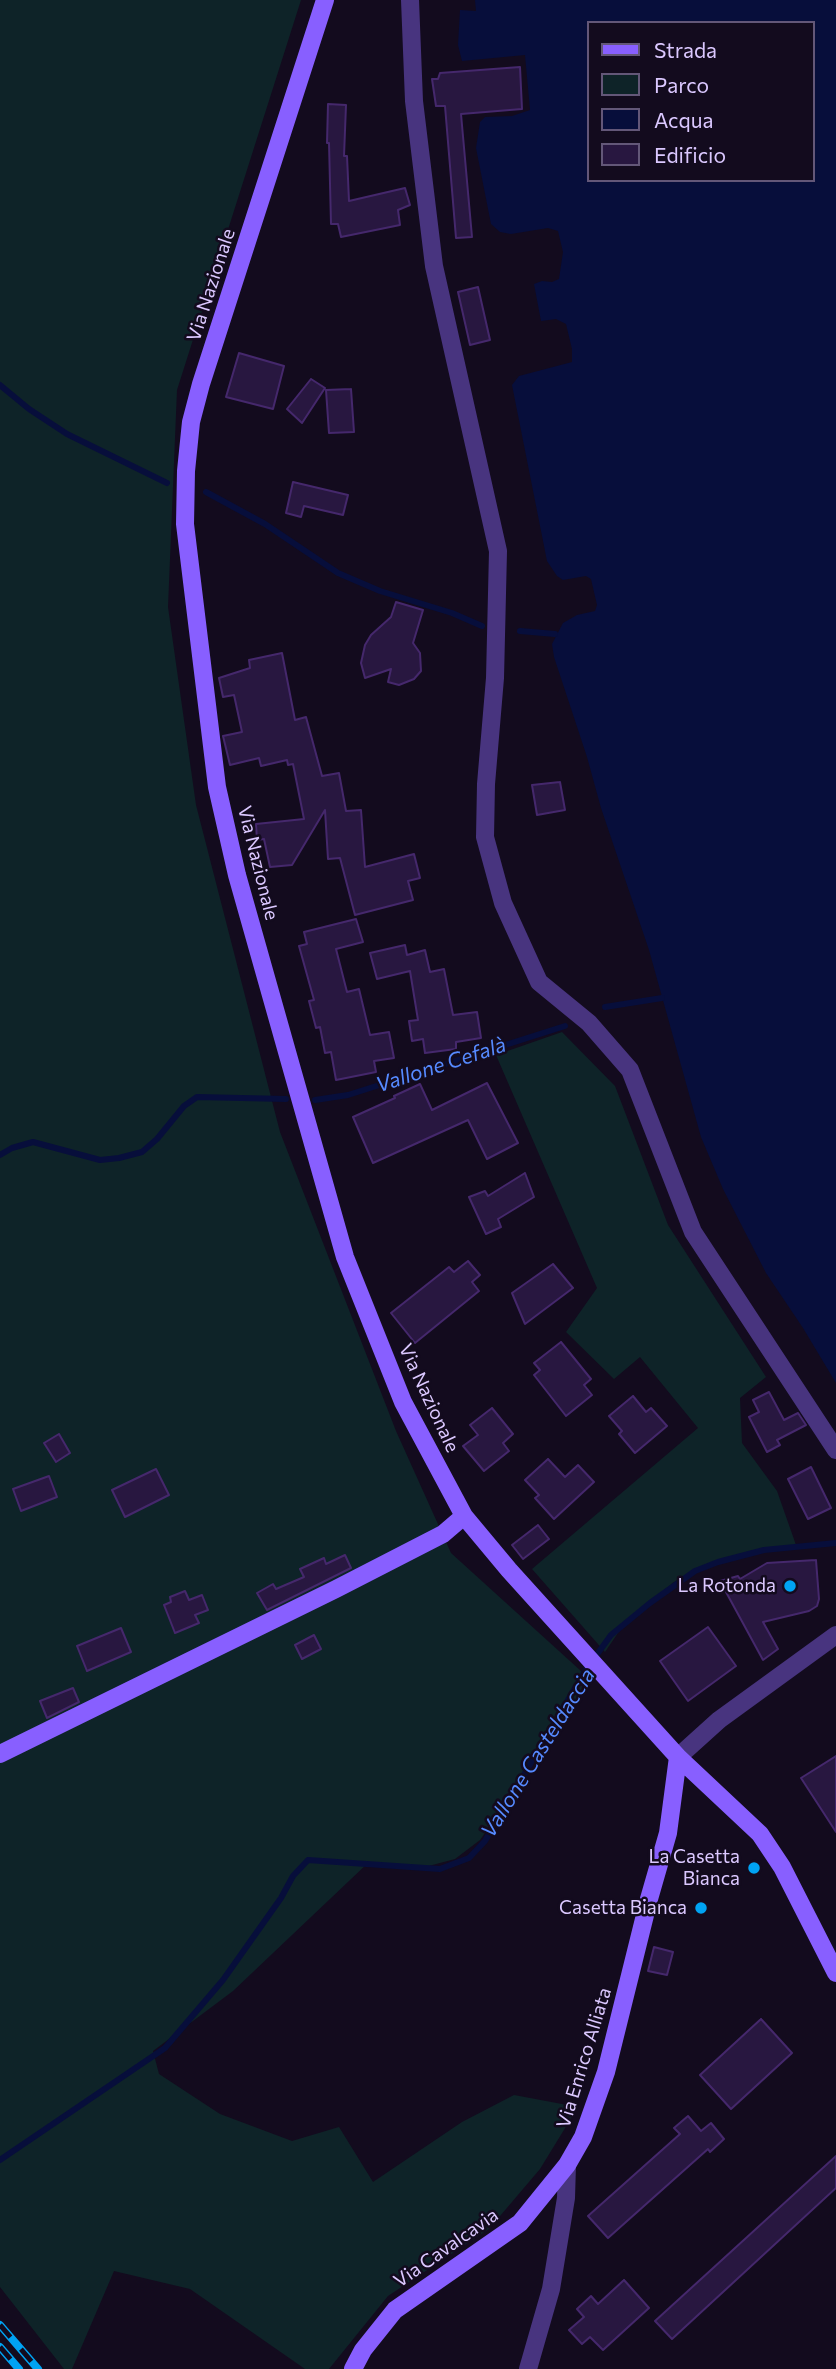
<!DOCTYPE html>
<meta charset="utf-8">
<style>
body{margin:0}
#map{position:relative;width:836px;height:2369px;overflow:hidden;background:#130b1e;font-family:Commissioner,sans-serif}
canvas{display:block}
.legend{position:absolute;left:587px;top:21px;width:228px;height:161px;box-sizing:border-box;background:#130b1e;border:2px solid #635778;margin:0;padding:9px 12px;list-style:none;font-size:21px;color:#dbc8ff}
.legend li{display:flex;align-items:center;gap:14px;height:35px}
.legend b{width:35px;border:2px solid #635778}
</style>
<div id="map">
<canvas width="836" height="2369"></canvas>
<ul class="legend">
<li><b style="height:9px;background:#885fff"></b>Strada</li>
<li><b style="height:19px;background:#0e2328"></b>Parco</li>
<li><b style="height:19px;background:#070e3b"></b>Acqua</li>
<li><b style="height:19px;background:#281740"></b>Edificio</li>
</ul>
</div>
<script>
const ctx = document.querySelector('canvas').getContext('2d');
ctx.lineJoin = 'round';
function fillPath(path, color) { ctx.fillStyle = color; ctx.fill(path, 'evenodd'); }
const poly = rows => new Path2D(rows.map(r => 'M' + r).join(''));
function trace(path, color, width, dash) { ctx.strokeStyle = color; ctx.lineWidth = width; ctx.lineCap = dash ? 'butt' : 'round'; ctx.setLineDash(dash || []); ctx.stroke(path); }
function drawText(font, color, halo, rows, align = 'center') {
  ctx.font = font + ' Commissioner,sans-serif'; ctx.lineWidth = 5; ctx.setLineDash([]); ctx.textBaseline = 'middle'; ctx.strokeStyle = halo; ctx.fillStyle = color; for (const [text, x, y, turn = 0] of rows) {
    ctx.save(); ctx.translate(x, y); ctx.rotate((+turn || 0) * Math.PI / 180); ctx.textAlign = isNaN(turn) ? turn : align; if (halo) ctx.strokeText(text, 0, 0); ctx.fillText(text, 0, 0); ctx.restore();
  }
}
fillPath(poly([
 [0,0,301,0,177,390,168,607,196,805,280,1132,396,1431,451,1553,592,1681,480,1840,455,1859,421,1868,369,1862,233,1991,153,2051,159,2074,220,2114,292,2141,339,2127,373,2182,462,2122,514,2095,578,2107,540,2169,489,2229,388,2296,329,2369,305,2369,190,2289,114,2271,72,2369,64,2369,0,2287],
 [562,1032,615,1086,668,1225,766,1377,740,1398,742,1443,777,1491,796,1545,754,1550,674,1582,624,1624,605,1652,532,1569,698,1428,640,1357,614,1379,566,1332,597,1288,496,1055]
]), '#0e2328');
fillPath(poly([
 [475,0,836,0,836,1383,803,1328,766,1273,723,1189,701,1137,649,950,601,808,587,757,554,657,552,644,563,623,577,615,595,611,597,605,591,579,586,576,563,580,557,576,547,561,512,385,519,376,572,362,572,349,566,324,556,319,541,321,534,284,542,281,552,282,559,279,563,252,558,231,548,228,511,234,500,232,491,224,476,148,480,122,485,117,512,116,530,110,525,55,462,61,458,45,460,10,476,11],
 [589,23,813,23,813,180,589,180]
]), '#070e3b');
trace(poly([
 [0,385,29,409,67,434,167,483],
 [206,492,265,524,338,573,380,591,452,613,482,626],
 [520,631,555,634],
 [605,1007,662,998],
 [315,1100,348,1095,565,1026],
 [0,1155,12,1148,33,1142,100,1160,119,1158,142,1152,157,1139,184,1106,197,1097,286,1099],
 [0,2160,165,2048,223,1980,281,1898,293,1876,308,1860,440,1869,469,1858,485,1841,585,1671,611,1635,650,1603,695,1571,718,1562,764,1550,836,1543]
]), '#070e3b', 6);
const building = poly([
 [520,67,522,109,461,114,472,237,456,238,445,106,436,106,432,79,438,79,440,73,520,67],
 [328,104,346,105,344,156,347,156,349,201,405,188,410,205,398,210,400,225,341,237,338,224,331,224,329,143,327,143,328,104],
 [478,287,490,340,470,345,458,292,478,287],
 [239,353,284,366,273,409,226,397,239,353],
 [311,379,325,388,302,423,287,409,311,379],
 [351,389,354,432,329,433,326,390,351,389],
 [293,482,348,495,343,515,304,506,301,517,286,513,293,482],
 [396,602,423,610,413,643,420,653,421,671,414,679,399,685,388,682,391,669,365,678,361,663,365,645,371,635,391,617,396,602],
 [282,653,295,720,306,717,322,776,339,773,346,811,361,810,365,867,414,854,420,878,408,881,413,900,355,915,340,858,328,859,325,810,292,865,270,867,264,839,257,840,256,824,304,819,293,764,288,765,287,760,261,766,259,758,230,765,223,736,242,732,234,695,223,697,219,678,250,668,249,660,282,653],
 [560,782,565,810,537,815,532,785,560,782],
 [356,919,363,942,336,949,347,992,359,989,370,1035,389,1032,394,1058,374,1061,376,1072,336,1080,331,1052,325,1053,320,1027,316,1028,309,1001,314,1000,299,946,307,944,304,932,356,919],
 [405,945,407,955,425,950,430,972,444,969,453,1015,477,1012,481,1038,456,1042,456,1049,425,1053,423,1039,412,1041,409,1021,418,1020,410,971,377,979,370,953,405,945],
 [487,1083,518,1143,487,1159,468,1120,373,1163,353,1117,395,1098,394,1096,420,1084,432,1110,487,1083],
 [525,1173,534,1197,498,1219,501,1227,486,1234,469,1197,485,1191,488,1196,525,1173],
 [468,1261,480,1275,472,1282,479,1291,415,1343,391,1313,449,1267,454,1272,468,1261],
 [553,1264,573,1288,525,1324,512,1293,553,1264],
 [561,1342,591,1379,584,1385,592,1395,566,1416,534,1375,540,1370,534,1363,561,1342],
 [769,1392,784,1420,798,1413,806,1425,777,1440,780,1445,767,1452,749,1417,759,1412,753,1400,769,1392],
 [633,1396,646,1412,651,1408,667,1426,635,1453,619,1434,622,1431,609,1416,633,1396],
 [492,1408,513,1434,503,1443,509,1451,484,1471,463,1446,478,1435,470,1425,492,1408],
 [59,1434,70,1453,56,1462,44,1443,59,1434],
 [548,1459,565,1477,578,1465,594,1482,554,1519,535,1498,539,1495,525,1480,548,1459],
 [811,1467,831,1508,808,1519,788,1479,811,1467],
 [156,1469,169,1495,125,1517,112,1490,156,1469],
 [49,1476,57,1497,21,1511,13,1489,49,1476],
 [538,1525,549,1539,523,1559,512,1545,538,1525],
 [345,1555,351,1568,267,1610,257,1593,273,1584,276,1589,304,1577,300,1569,324,1558,326,1564,345,1555],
 [816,1560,819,1599,817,1606,809,1611,763,1622,778,1649,763,1660,720,1581,738,1576,740,1579,767,1563,816,1560],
 [185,1591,189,1600,202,1595,208,1610,195,1615,199,1623,175,1633,164,1605,171,1602,170,1597,185,1591],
 [708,1627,736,1666,688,1701,660,1661,708,1627],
 [121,1628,131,1652,87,1671,77,1646,121,1628],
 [314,1635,321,1649,302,1659,295,1645,314,1635],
 [73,1688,79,1702,47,1718,40,1701,73,1688],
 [836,1756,836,1832,801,1778,836,1756],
 [654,1947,673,1952,667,1975,648,1971,654,1947],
 [761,2019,792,2053,731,2109,700,2075,761,2019],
 [688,2116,701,2131,711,2123,724,2139,710,2152,708,2149,608,2238,588,2216,680,2134,674,2128,688,2116],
 [836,2156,836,2188,672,2339,655,2321,836,2156],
 [624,2280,649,2308,603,2350,590,2337,582,2344,569,2330,584,2317,577,2309,591,2296,598,2304,624,2280]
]);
fillPath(building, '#281740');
trace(building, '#45286c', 2);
trace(poly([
 [410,0,414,101,434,266,498,551,495,678,486,784,485,837,503,903,539,982,589,1023,630,1070,693,1232,836,1450],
 [678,1757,719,1720,836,1635],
 [528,2369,551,2289,566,2198,567,2165]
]), '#48347f', 18);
trace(poly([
 [325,0,201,384,191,422,186,471,185,524,217,787,237,875,345,1257,403,1402,464,1516,509,1570,678,1757,760,1834,782,1867,836,1973],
 [0,1754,336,1589,443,1534,464,1516],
 [353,2369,363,2350,395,2310,520,2223,567,2165,583,2137,606,2072,649,1899,668,1833,678,1757]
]), '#885fff', 18);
const rail = poly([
 [0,2325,38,2369],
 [0,2347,19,2369]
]);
trace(rail, '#00a3f3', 8);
trace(rail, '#130b1e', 5, [16]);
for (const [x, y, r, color] of [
 [790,1586,7,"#00a3f3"],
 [754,1868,7,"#00a3f3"],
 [701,1908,7,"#00a3f3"]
]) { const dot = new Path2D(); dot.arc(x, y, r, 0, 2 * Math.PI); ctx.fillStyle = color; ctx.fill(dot); trace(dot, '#130b1e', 2.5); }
drawText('19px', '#dbc8ff', '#130b1e', [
 ["Via Nazionale",211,285,-72],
 ["Via Nazionale",258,863,76],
 ["Via Nazionale",429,1398,65],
 ["Via Enrico Alliata",584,2058,-73],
 ["Via Cavalcavia",446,2248,-35]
]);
drawText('19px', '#dbc8ff', '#130b1e', [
 ["La Rotonda",776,1586],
 ["La Casetta",740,1857],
 ["Bianca",740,1879],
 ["Casetta Bianca",687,1908]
], 'right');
drawText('italic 21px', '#568aff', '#130b1e', [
 ["Vallone Cefalà",441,1065,-18],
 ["Vallone Casteldaccia",538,1753,-58]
]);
</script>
